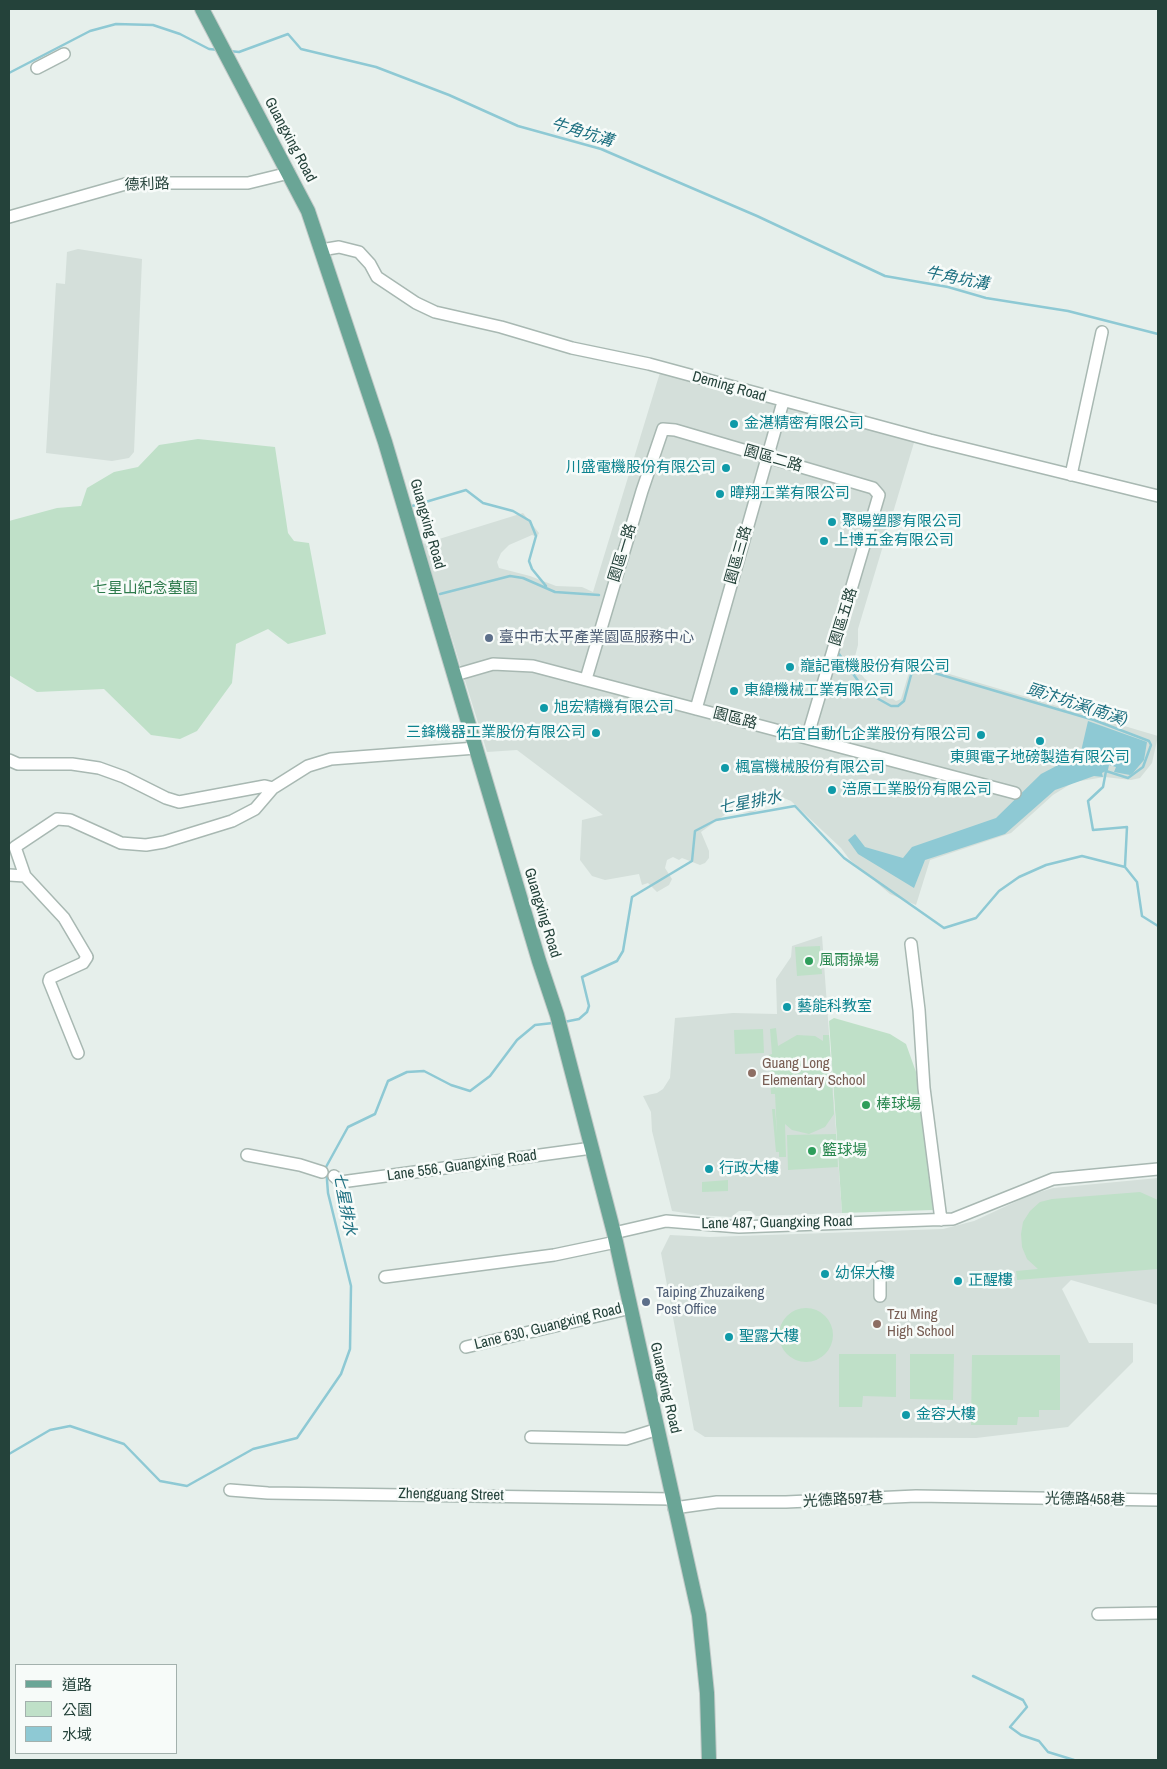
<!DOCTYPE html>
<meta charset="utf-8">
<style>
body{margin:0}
#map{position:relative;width:1167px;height:1769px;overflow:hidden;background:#e6efeb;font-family:"Archivo Narrow","Noto Sans TC",sans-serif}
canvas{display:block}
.frame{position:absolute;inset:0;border:10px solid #24423a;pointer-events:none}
.legend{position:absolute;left:15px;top:1664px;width:162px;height:90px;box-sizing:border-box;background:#f7fbf9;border:1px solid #a3b1ad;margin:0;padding:6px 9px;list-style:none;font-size:15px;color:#24423a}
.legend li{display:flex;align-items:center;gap:10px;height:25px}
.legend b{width:25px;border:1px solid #a3b1ad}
</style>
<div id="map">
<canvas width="1167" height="1769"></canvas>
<div class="frame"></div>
<ul class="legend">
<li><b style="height:6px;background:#6aa596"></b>道路</li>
<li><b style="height:14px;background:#bfe0c8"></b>公園</li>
<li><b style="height:14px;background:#8ec9d4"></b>水域</li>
</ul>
</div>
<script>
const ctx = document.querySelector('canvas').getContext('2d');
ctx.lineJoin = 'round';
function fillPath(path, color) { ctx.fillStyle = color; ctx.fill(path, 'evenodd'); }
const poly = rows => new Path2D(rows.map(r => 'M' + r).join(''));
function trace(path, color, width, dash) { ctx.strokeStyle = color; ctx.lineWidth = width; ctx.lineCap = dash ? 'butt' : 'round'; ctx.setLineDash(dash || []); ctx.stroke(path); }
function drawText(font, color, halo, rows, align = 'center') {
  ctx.font = font + ' "Archivo Narrow","Noto Sans TC",sans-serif'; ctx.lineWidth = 5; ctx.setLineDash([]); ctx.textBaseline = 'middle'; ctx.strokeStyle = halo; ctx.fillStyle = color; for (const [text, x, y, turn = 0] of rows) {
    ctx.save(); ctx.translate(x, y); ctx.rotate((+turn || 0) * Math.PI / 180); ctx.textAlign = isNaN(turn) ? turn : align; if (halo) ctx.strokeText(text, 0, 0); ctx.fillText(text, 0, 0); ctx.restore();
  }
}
fillPath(poly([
 [78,249,142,259,134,452,129,458,112,461,46,453,56,283,65,284,67,252],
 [662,366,916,436,858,629,858,645,853,664,865,679,896,701,901,699,910,669,913,666,919,665,1158,736,1152,763,1140,778,1131,780,1105,777,1074,782,1053,795,1011,833,930,860,916,905,890,894,850,860,841,848,791,801,779,796,752,813,739,812,734,808,701,832,709,851,709,858,705,863,700,865,682,858,679,860,673,857,667,860,665,868,672,879,669,885,657,892,648,883,642,885,639,874,605,880,592,876,580,860,582,820,603,815,517,750,487,752,423,544,523,513,539,533,537,537,532,535,509,545,501,553,497,562,499,568,530,576,556,586,582,587,593,592],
 [822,936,842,1213,756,1216,751,1211,739,1211,731,1217,698,1215,672,1211,652,1131,651,1112,643,1096,657,1093,663,1089,670,1078,675,1018,733,1013,777,1014,776,979,791,957,792,946],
 [1158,1178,1158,1305,1071,1280,1062,1289,1089,1343,1133,1343,1133,1362,1068,1427,976,1438,705,1437,694,1430,661,1253,670,1235,710,1237,943,1229,974,1221,1030,1195,1053,1188]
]), '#d4dfda');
fillPath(poly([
 [198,439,275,447,288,533,294,541,309,543,326,634,288,644,268,629,236,644,232,683,197,731,180,739,151,735,104,689,37,692,9,675,9,521,57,508,81,506,87,488,114,472,138,467,159,445],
 [820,946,822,974,797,976,795,947],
 [834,1018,890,1034,906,1044,916,1072,933,1210,842,1213,829,1021],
 [776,1028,778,1046,797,1035,815,1036,823,1041,823,1035,829,1035,834,1114,825,1127,809,1134,792,1130,785,1124,786,1157,779,1157,779,1152,776,1152,772,1109,775,1109,777,1134,775,1094,771,1094,769,1055,772,1054,770,1029],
 [763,1029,764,1053,735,1054,734,1030],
 [836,1134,838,1167,788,1170,787,1135],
 [728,1180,728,1191,702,1192,702,1182],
 [1140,1192,1158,1200,1158,1269,1017,1280,1016,1271,1038,1269,1027,1259,1022,1247,1021,1234,1023,1222,1030,1211,1040,1202,1052,1199],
 '779 1335a27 27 0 1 1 54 0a27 27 0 1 1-54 0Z',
 [839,1354,896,1354,896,1397,863,1396,862,1407,839,1407],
 [910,1354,954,1354,953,1400,910,1399],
 [972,1355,1060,1355,1060,1410,1039,1410,1039,1417,1018,1417,1017,1425,971,1425]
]), '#bfe0c8');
fillPath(poly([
 [1088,721,1147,742,1144,760,1133,773,1130,775,1114,772,1116,767,1109,765,1108,770,1102,773,1103,777,1094,776,1055,790,1005,834,925,860,914,888,858,854,848,840,855,834,865,847,903,858,912,847,996,818,1041,774,1062,763,1079,760]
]), '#8ec9d4');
trace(poly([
 [229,51,239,52,288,34,301,49,376,67,449,95,518,126,601,149,757,216,885,276,948,287,986,298,1068,311,1158,334],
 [9,73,90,31,116,24,153,25,180,34,209,49,219,50],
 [412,506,466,490,483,503,513,511,530,521,536,536,529,561,532,569,546,586],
 [440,594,510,576,523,578,555,592,599,595],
 [839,654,866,692,891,706,898,706,904,701,911,675,915,670,921,669,1094,720,1149,741,1151,745,1143,767,1128,778,1106,771,1103,787,1088,801,1093,830,1127,827,1125,866],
 [564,1022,579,1019,587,1012,589,1006,582,977,617,961,623,951,632,897,692,861,695,831,716,820,795,806,844,858,944,928,976,918,999,891,1019,877,1046,865,1082,856,1125,867,1137,882,1142,916,1158,926],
 [9,1454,50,1430,70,1426,124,1444,160,1481,187,1486,253,1449,297,1438,341,1374,350,1349,351,1286,328,1193,326,1167,348,1127,375,1114,388,1081,407,1072,424,1071,451,1085,470,1091,490,1076,517,1040,535,1025,553,1023],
 [973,1676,1023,1700,1027,1707,1010,1727,1021,1735,1039,1741,1048,1752,1074,1760]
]), '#8ec9d4', 2.5);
const minor = poly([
 [37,68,64,54],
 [9,217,129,183,248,183,289,173],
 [321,250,339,247,359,252,370,264,377,277,416,303,435,312,501,327,572,348,649,364,930,440,1158,496],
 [1071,475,1102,332],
 [455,675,493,664,533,666,1015,793],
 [586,679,642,491,663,429,675,430,873,488,879,495,807,738],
 [696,709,783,402],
 [9,760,18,764,72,764,99,768,124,777,166,798,179,802,265,786,273,788],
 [9,875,25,876],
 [911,944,919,1010,924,1088,941,1220],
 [78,1053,49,981,50,978,83,963,87,957,64,918,25,876,15,847,57,819,70,820,121,843,146,845,164,842,232,821,255,809,273,788,308,766,331,759,476,748],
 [247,1155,300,1165,322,1172],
 [334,1176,341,1182,592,1148],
 [614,1233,666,1221,739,1227,953,1219,1053,1179,1158,1169],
 [385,1277,554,1255,616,1242],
 [880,1296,880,1267],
 [466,1347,631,1308],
 [531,1437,626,1439,658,1429],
 [230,1490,268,1493,673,1499],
 [674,1508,717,1502,786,1502,916,1496,1158,1500],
 [1098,1614,1158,1613]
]);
const major = poly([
 [202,9,308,211,385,442,539,961,557,1015,614,1233,699,1615,707,1693,709,1760]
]);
trace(minor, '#a8b8b2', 14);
trace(major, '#c2cac8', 16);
trace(minor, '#fff', 11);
trace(major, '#6aa596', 14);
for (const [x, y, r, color] of [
 [734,424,5,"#0f9aa8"],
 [726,468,5,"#0f9aa8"],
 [720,494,5,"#0f9aa8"],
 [832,522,5,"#0f9aa8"],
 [824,541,5,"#0f9aa8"],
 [489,638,5,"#5c6f8a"],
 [790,667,5,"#0f9aa8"],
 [734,691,5,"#0f9aa8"],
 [544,708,5,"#0f9aa8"],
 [596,733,5,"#0f9aa8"],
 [981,735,5,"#0f9aa8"],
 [1040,741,5,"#0f9aa8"],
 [725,768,5,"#0f9aa8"],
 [832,790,5,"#0f9aa8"],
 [809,961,5,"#2e9e5b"],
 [787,1007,5,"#0f9aa8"],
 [752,1073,5,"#8d6e63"],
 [866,1105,5,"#2e9e5b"],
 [812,1151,5,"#2e9e5b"],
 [709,1169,5,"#0f9aa8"],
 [825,1274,5,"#0f9aa8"],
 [958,1281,5,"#0f9aa8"],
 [646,1302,5,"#5c6f8a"],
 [877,1324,5,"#8d6e63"],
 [729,1337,5,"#0f9aa8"],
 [906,1415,5,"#0f9aa8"]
]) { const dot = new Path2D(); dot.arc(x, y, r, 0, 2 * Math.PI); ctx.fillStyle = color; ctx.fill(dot); trace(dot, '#f7fbf9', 2); }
drawText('15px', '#24423a', '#f7fbf9', [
 ["Guangxing Road",290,140,62],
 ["德利路",147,185,-2],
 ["Deming Road",729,387,16],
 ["園區二路",773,459,16],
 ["Guangxing Road",427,524,74],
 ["園區一路",623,553,-73],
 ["園區三路",739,555,-74],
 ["園區五路",844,617,-73],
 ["園區路",735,719,15],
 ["Guangxing Road",542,913,73],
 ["Lane 556, Guangxing Road",462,1166,-8],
 ["Lane 487, Guangxing Road",777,1223,-1],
 ["Lane 630, Guangxing Road",548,1327,-14],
 ["Guangxing Road",665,1388,77],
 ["Zhengguang Street",451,1495,1],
 ["光德路597巷",843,1500,-3],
 ["光德路458巷",1085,1500,1]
]);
drawText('15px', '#0d838f', '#f7fbf9', [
 ["金湛精密有限公司",744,424],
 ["川盛電機股份有限公司",716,468,"right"],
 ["暐翔工業有限公司",730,494],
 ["聚暘塑膠有限公司",842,522],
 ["上博五金有限公司",834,541],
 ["巃記電機股份有限公司",800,667],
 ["東緯機械工業有限公司",744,691],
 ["旭宏精機有限公司",554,708],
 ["三鋒機器工業股份有限公司",586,733,"right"],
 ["佑宜自動化企業股份有限公司",971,735,"right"],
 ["東興電子地磅製造有限公司",1040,758,"center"],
 ["楓富機械股份有限公司",735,768],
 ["涪原工業股份有限公司",842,790],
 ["藝能科教室",797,1007],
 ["行政大樓",719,1169],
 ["幼保大樓",835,1274],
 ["正醒樓",968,1281],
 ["聖露大樓",739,1337],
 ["金容大樓",916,1415]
], 'left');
drawText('15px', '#2d7a4b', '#f7fbf9', [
 ["七星山紀念墓園",145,589]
]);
drawText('15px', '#4e5e75', '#f7fbf9', [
 ["臺中市太平產業園區服務中心",499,638],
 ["Taiping Zhuzaikeng",656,1293],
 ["Post Office",656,1310]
], 'left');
drawText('15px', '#27864d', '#f7fbf9', [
 ["風雨操場",819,961],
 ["棒球場",876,1105],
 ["籃球場",822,1151]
], 'left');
drawText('15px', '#785e54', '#f7fbf9', [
 ["Guang Long",762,1064],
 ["Elementary School",762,1081],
 ["Tzu Ming",887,1315],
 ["High School",887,1332]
], 'left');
drawText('italic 16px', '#1c6f80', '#f7fbf9', [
 ["牛角坑溝",582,133,17],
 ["牛角坑溝",957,279,11],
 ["頭汴坑溪(南溪)",1077,705,18],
 ["七星排水",750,803,-11],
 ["七星排水",344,1204,79]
]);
</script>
